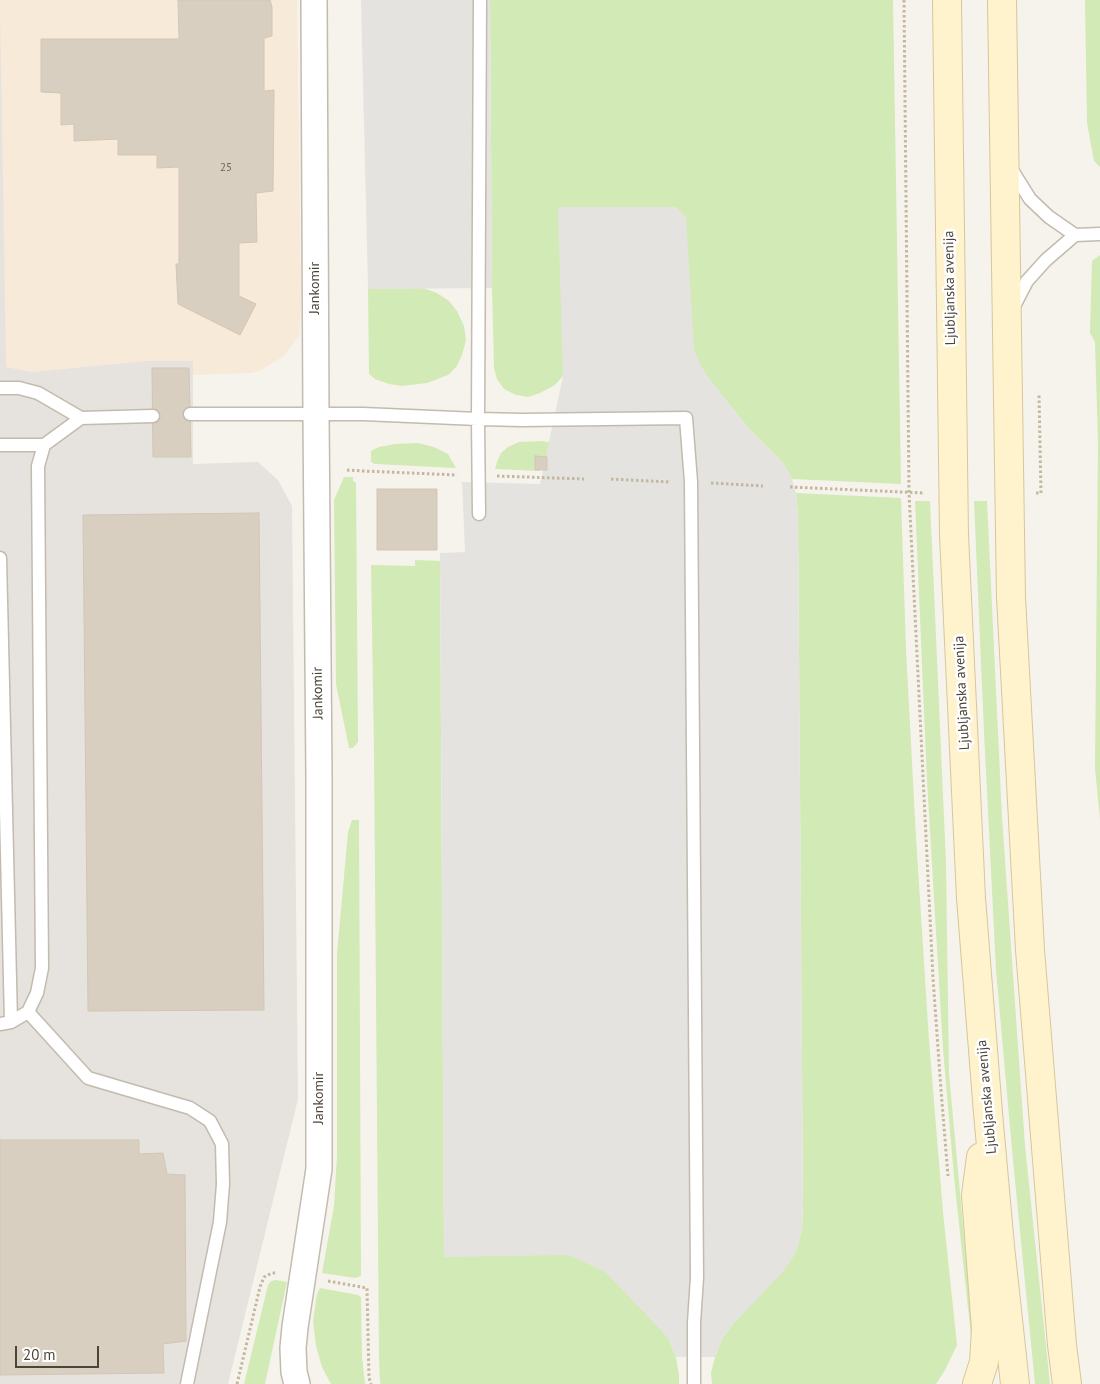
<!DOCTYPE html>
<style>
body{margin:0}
#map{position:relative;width:1100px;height:1384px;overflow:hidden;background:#f6f3ec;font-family:"PT Sans",sans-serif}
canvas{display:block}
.scale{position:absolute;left:15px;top:1346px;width:84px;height:22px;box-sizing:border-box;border:2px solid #4b4439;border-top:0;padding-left:6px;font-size:15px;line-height:18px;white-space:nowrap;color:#4b4439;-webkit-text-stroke:4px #fff;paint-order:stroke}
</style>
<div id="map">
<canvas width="1100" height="1384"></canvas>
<div class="scale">20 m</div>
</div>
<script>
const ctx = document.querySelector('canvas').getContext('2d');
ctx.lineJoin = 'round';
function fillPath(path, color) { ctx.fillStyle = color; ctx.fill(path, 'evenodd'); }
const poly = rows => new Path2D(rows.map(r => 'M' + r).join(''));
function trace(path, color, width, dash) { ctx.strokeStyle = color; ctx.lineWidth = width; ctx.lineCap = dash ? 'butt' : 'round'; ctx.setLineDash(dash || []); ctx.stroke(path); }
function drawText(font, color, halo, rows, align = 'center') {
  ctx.font = font + ' "PT Sans",sans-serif'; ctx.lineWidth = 5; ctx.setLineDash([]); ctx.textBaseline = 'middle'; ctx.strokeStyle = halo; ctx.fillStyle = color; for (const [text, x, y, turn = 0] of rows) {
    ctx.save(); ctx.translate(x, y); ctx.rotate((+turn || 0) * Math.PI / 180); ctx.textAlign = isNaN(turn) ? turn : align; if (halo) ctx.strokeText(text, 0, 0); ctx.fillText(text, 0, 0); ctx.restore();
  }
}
fillPath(poly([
 [0,0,297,0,301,307,299,335,285,355,260,371,251,373,193,375,193,361,146,361,32,372,5,367]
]), '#f7ead8');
fillPath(poly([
 [0,0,6,367,32,372,146,361,193,361,193,464,258,462,278,480,292,506,298,1099,228,1384,0,1384]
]), '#e6e2dd');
fillPath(poly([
 [490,0,893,0,901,484,792,479,782,462,752,432,732,408,709,379,700,364,563,376,555,385,540,393,528,397,516,395,504,389,497,379,494,368,492,288],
 [1085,0,1100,0,1100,167,1094,161,1087,123],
 [1100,255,1100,820,1095,768,1098,444,1095,342,1090,333,1092,261],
 [423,288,437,293,449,301,457,311,464,326,466,340,462,355,457,366,448,375,427,383,402,386,389,384,375,379,369,374,368,289],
 [542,441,554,443,546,457,535,457,539,471,495,469,497,462,501,453,508,447,519,442],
 [418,443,434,447,448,454,456,468,375,464,371,462,371,451,379,447,395,444],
 [344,477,353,477,353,481,356,483,358,742,353,748,349,748,336,684,334,500],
 [796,493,901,498,906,649,916,837,929,1040,943,1212,957,1345,945,1370,936,1384,712,1384,711,1373,715,1357,722,1339,732,1325,793,1257,798,1245,802,1229,803,1205,798,515],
 [915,501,930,501,946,863,949,1074,967,1268,974,1268,973,1355,954,1177,943,1049,927,781],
 [974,501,987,501,1002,817,1025,1146,1050,1384,1035,1384,1012,1150,996,970,984,732],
 [415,560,440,561,444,1256,566,721,646,1314,668,1337,676,1357,679,1375,679,1384,381,1384,380,1382,379,1359,374,754,371,565,415,566],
 [352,820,359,820,361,1276,355,1278,322,1273,334,1206,337,1156,337,954,348,832],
 [276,1280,287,1282,265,1384,244,1384,268,1285,271,1281],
 [320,1288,358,1295,361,1297,362,1357,365,1384,331,1384,322,1367,316,1346,313,1321,317,1294]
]), '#d2eab5');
fillPath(poly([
 [361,0,490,0,492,288,368,289],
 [558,207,676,207,686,217,694,349,700,364,709,379,732,408,752,432,782,462,792,479,796,493,798,515,803,1205,802,1229,798,1245,793,1257,783,1272,732,1325,722,1339,715,1357,676,1357,668,1337,605,1272,569,1255,444,1257,440,553,465,552,462,482,540,484,563,376]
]), '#e5e3e0');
const building = poly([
 [178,0,270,0,272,7,272,36,264,38,264,91,274,90,273,191,256,193,257,242,239,243,239,296,256,304,240,335,178,304,176,264,179,264,179,167,157,168,157,155,118,155,118,139,74,141,74,124,61,125,61,93,41,92,41,39,179,39,178,0],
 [152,368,189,368,191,457,153,457,152,368],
 [535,456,547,457,547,470,535,470,535,456],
 [377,489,437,489,437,550,377,550,377,489],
 [259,513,264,1010,88,1011,83,515,259,513],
 [0,1140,139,1140,139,1154,163,1153,167,1174,185,1175,186,1341,163,1344,164,1373,0,1375,0,1140]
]);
fillPath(building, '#d8cfc1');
trace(building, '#d3c7b4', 1);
const service = poly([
 [1010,167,1030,199,1049,217,1075,235,1100,234],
 [1013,308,1027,281,1046,260,1075,235],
 [0,388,19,388,38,393,81,418],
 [190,414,363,414,478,419,522,420,686,418,691,482,697,1277,694,1323,694,1384],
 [0,445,44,445,81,418,153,416],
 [479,514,478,419,480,0],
 [0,558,11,1022],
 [28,1012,88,1078,190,1108,210,1121,222,1144,223,1184,220,1222,187,1384],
 [0,1024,11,1022,28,1012,37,993,42,968,38,466,44,445]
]);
const minor = poly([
 [297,1384,294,1372,293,1348,295,1327,319,1169,319,779,316,415,314,0]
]);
const secondary = poly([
 [947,0,954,535,971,898,988,1113,1000,1246,1015,1384],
 [1002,0,1011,597,1030,950,1062,1345,1067,1384],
 [977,1384,984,1362,986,1329,976,1195,981,1157]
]);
trace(service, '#c2bbae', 15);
trace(minor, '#c2bbae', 28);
trace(secondary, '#d6c79b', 30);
trace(poly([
 [904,0,909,493,933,978,941,1090,948,1176],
 [347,470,364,471,457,475],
 [497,476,584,479],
 [611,479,670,482],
 [711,483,763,486],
 [790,487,925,493],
 [1036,493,1041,493,1039,395],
 [328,1281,367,1288,369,1378,371,1384],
 [237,1384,260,1287,264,1277,272,1273,277,1273]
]), '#c4b79f', 3, [2.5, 2.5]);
trace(service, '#fff', 12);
trace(minor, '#fff', 25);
trace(secondary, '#fff3cd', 28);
drawText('11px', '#6e675b', null, [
 ["25",226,168]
]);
drawText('14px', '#4b4439', '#fff', [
 ["Jankomir",315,288,-90],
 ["Ljubljanska avenija",950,288,-91],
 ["Jankomir",318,693,-91],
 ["Ljubljanska avenija",962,693,-93],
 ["Ljubljanska avenija",987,1097,-95],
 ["Jankomir",319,1098,-90]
]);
</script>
